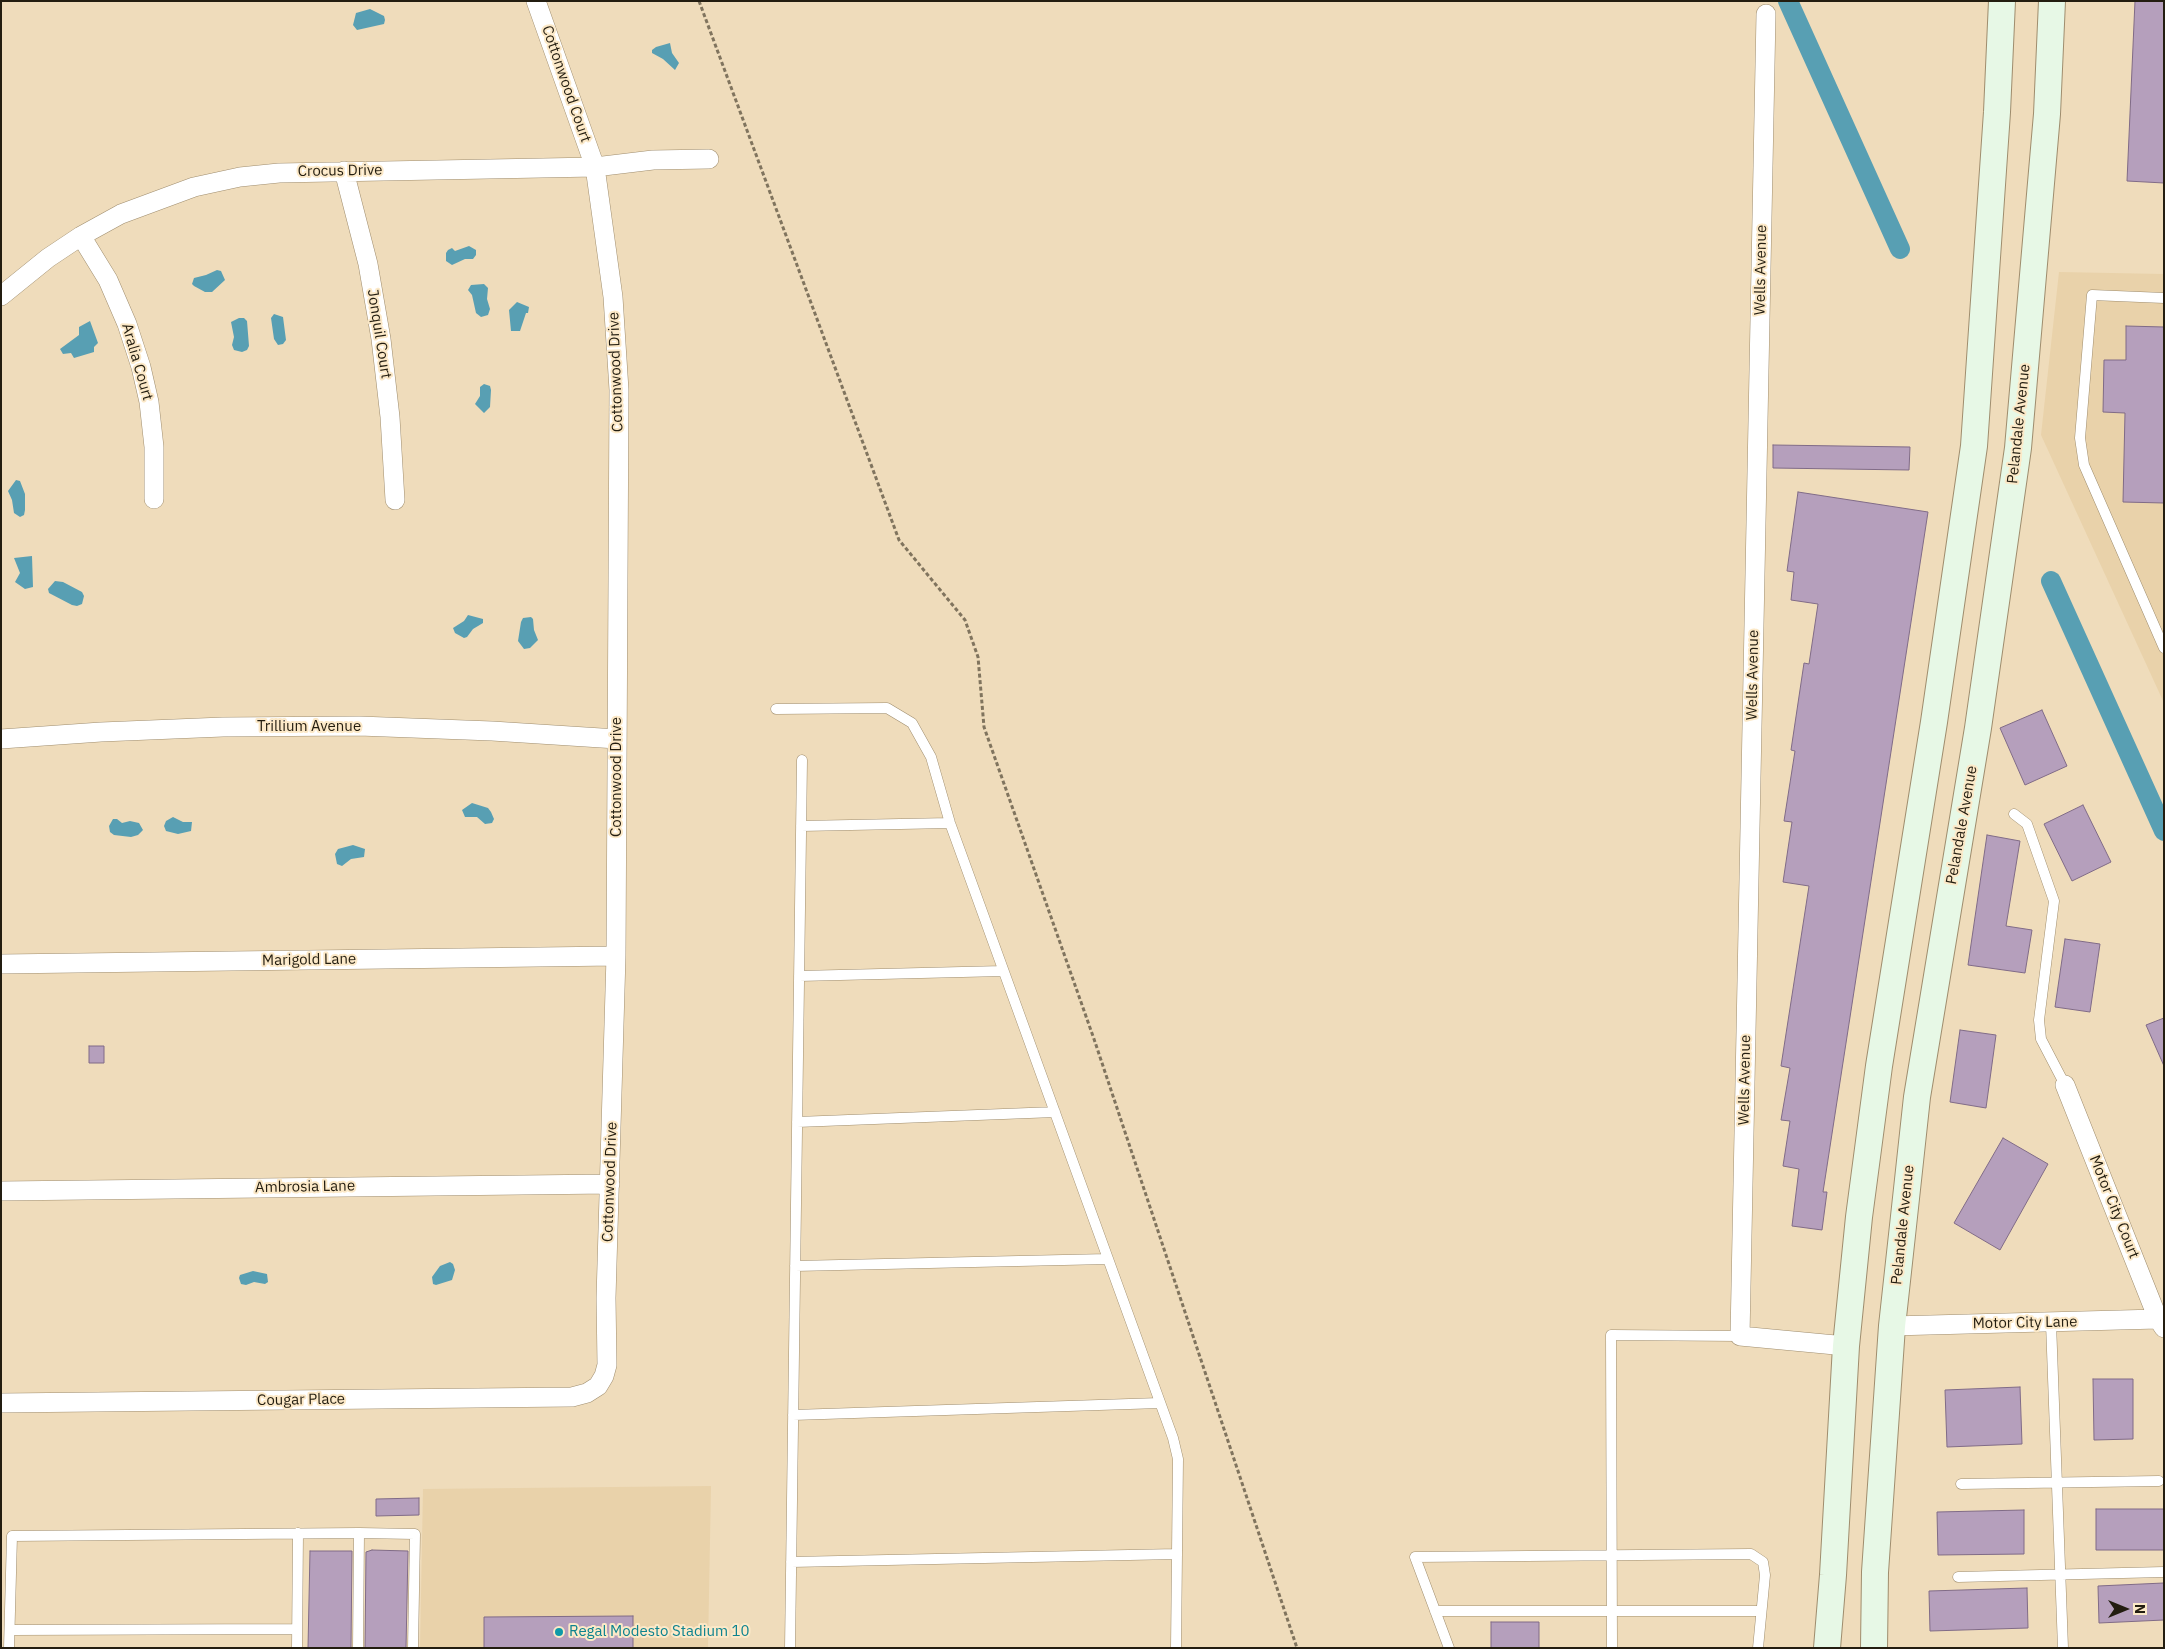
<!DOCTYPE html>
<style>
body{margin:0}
#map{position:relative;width:2165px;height:1649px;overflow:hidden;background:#efdcbb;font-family:"IBM Plex Sans",sans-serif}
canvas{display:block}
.frame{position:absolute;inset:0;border:2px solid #231d10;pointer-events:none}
.north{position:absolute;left:2100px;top:1584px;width:50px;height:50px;-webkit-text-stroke:4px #fce9c8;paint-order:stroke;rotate:90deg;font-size:14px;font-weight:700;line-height:20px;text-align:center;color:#231d10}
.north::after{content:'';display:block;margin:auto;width:18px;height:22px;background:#231d10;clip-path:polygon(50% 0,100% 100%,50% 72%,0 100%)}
</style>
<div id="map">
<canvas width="2165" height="1649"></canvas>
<div class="frame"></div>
<div class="north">N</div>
</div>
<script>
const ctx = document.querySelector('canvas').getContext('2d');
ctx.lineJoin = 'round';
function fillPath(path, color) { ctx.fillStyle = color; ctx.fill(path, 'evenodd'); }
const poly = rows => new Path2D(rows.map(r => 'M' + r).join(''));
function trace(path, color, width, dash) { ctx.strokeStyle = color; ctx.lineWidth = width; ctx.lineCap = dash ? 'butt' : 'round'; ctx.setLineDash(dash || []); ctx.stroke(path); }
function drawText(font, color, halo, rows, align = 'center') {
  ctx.font = font + ' "IBM Plex Sans",sans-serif'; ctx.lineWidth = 4; ctx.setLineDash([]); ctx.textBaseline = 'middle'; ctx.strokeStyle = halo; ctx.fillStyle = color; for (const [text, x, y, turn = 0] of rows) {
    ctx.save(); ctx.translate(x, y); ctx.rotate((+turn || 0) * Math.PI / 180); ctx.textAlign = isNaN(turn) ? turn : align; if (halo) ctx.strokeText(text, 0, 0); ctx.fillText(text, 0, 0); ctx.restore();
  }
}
fillPath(poly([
 [2059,272,2164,274,2164,703,2041,435],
 [711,1486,708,1648,420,1648,423,1489]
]), '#e9d2aa');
fillPath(poly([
 [370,9,384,16,385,20,384,24,357,30,353,25,356,13],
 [670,43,672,53,679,63,675,70,663,59,652,53,652,50,656,47],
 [469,246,476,250,476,255,473,259,465,259,452,265,446,261,446,253,448,250,452,248,455,251],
 [217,270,221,271,225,280,212,292,205,292,194,286,192,284,194,278,206,275],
 [484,284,488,288,487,299,490,309,488,315,481,317,476,313,472,295,468,290,471,285],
 [517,302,529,307,528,313,526,313,520,331,511,331,509,310],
 [274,314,283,317,286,340,283,344,278,345,274,339,271,318],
 [239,318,244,318,247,321,249,346,247,350,242,352,234,350,232,345,234,337,231,322],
 [90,321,98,343,94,347,94,352,74,358,71,353,63,354,60,349,79,335,79,327],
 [484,384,490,386,491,390,490,407,484,413,475,404,480,396,480,387],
 [16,480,20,481,25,494,25,510,24,515,20,517,14,513,12,500,8,491],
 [32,556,33,587,25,589,15,582,20,573,14,558],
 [55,581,63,582,82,592,84,596,82,604,77,606,72,605,49,593,48,589],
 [468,615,483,619,483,623,473,629,467,637,464,638,455,633,453,628,464,621],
 [531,617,533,619,534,630,538,640,530,648,524,649,518,641,521,622,523,618],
 [472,803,488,808,491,812,494,819,492,823,485,824,477,817,465,817,462,810],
 [173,817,183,822,192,822,191,831,178,834,166,831,164,826,166,821],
 [113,819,117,819,122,823,130,821,139,823,143,830,138,835,131,837,114,835,110,832,109,826],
 [353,845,365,849,364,857,351,859,342,866,337,864,335,854,338,849],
 [450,1262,453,1264,455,1270,452,1280,436,1285,433,1284,432,1277,440,1266],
 [253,1271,267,1274,268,1282,265,1284,254,1282,246,1285,241,1284,239,1278,240,1275]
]), '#589fb3');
trace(poly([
 [1788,1,1900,249],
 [2051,581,2164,831]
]), '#589fb3', 20);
const building = poly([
 [2135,1,2164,1,2164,183,2127,181,2135,1],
 [2126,326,2164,327,2164,503,2123,502,2125,413,2103,412,2104,360,2126,360,2126,326],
 [1773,445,1910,447,1909,470,1773,468,1773,445],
 [1798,492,1928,512,1823,1192,1827,1192,1822,1230,1792,1226,1799,1169,1783,1166,1790,1121,1781,1120,1790,1068,1781,1066,1809,886,1783,882,1792,822,1784,821,1795,751,1791,750,1804,663,1809,664,1818,604,1791,600,1794,572,1787,571,1798,492],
 [2042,710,2067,766,2025,785,2000,728,2042,710],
 [2083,805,2111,862,2072,881,2044,824,2083,805],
 [1987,835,2020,841,2006,926,2032,930,2025,973,1968,965,1987,835],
 [2065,939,2100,944,2090,1012,2055,1007,2065,939],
 [2164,1018,2164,1066,2146,1025,2164,1018],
 [1960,1030,1996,1035,1986,1108,1950,1102,1960,1030],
 [89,1046,104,1046,104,1063,89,1063,89,1046],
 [2003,1138,2048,1164,2000,1250,1954,1223,2003,1138],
 [2093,1379,2133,1379,2133,1439,2094,1440,2093,1379],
 [2020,1387,2022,1444,1947,1447,1945,1390,2020,1387],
 [419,1498,419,1515,376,1516,376,1499,419,1498],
 [2096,1509,2164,1509,2164,1550,2096,1550,2096,1509],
 [2024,1510,2024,1554,1938,1555,1937,1512,2024,1510],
 [372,1550,408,1551,406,1648,365,1648,366,1552,372,1550],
 [310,1551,352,1551,351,1648,308,1648,310,1551],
 [2164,1583,2164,1620,2099,1623,2098,1586,2164,1583],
 [2027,1588,2028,1628,1930,1631,1929,1591,2027,1588],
 [633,1616,633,1648,484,1648,484,1617,633,1616],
 [1491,1622,1539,1622,1539,1648,1491,1648,1491,1622]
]);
fillPath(building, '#b59fbc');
trace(building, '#806b87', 1);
const service = poly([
 [2164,298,2092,295,2080,438,2084,465,2164,648],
 [776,709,887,708,912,723,931,757,950,823,1173,1438,1178,1459,1176,1648],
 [2014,814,2027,824,2054,901,2039,1020,2041,1039,2065,1085],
 [801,826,950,823],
 [799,976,1003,971],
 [797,1122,1055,1112],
 [795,1266,1108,1259],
 [2051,1323,2063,1648],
 [793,1415,1160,1403],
 [1961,1484,2159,1481],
 [791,1562,1177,1554],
 [1958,1577,2164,1572],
 [1435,1611,1761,1611],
 [10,1630,297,1629],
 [9,1648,12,1536,359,1533],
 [297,1648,298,1533],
 [358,1648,359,1533,415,1534,413,1648],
 [790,1648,802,760],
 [1449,1648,1415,1557,1751,1554,1763,1562,1765,1575,1758,1648],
 [1612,1648,1611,1335,1740,1336]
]);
const minor = poly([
 [1766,14,1740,1336,1846,1346],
 [344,171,368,264,381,339,390,417,395,500],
 [81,236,108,280,127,324,141,367,149,402,154,447,154,499],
 [1,296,48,258,81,236,121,214,194,187,240,177,279,173,595,167,653,160,709,159],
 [1,739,101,732,223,727,359,726,492,731,617,739],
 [1,964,616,956],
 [2065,1085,2158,1319,2164,1328],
 [1,1191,610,1184],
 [1892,1326,2158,1319],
 [1,1403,572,1397,587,1393,598,1386,604,1376,607,1365,606,1298,616,956,619,390,613,297,595,167,536,1]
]);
const secondary = poly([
 [1827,1648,1833,1575,1846,1346,1859,1217,1879,1066,1934,722,1974,446,1997,112,2002,1],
 [1874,1648,1875,1572,1892,1326,1902,1235,1917,1097,1978,728,2018,448,2047,114,2052,1]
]);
trace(service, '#9f8d6e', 11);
trace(minor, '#9f8d6e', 20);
trace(secondary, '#9f8d6e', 28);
trace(poly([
 [699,1,899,540,965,620,978,657,984,727,1094,1039,1297,1648]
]), '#80745e', 3, [4, 2.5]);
trace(service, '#fff', 10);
trace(minor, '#fff', 19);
trace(secondary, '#e7f8e6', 26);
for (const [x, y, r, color] of [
 [559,1632,5,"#0f9aa8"]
]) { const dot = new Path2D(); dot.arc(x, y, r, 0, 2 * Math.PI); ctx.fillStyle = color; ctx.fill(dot); trace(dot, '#fce9c8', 2); }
drawText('15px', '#231d10', '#fce9c8', [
 ["Cottonwood Court",566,84,71],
 ["Crocus Drive",340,171,-1],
 ["Wells Avenue",1761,270,-89],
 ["Jonquil Court",379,334,81],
 ["Aralia Court",137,362,74],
 ["Cottonwood Drive",616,372,-92],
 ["Pelandale Avenue",2019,424,-84],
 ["Wells Avenue",1753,675,-89],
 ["Trillium Avenue",309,727],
 ["Cottonwood Drive",617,777,-90],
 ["Pelandale Avenue",1962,825,-80],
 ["Marigold Lane",309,960,-1],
 ["Wells Avenue",1745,1080,-89],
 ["Cottonwood Drive",610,1182,-88],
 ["Ambrosia Lane",305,1187,-1],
 ["Motor City Court",2114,1207,68],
 ["Pelandale Avenue",1903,1225,-84],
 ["Motor City Lane",2025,1323,-1],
 ["Cougar Place",301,1400,-1]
]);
drawText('15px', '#0d838f', '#fce9c8', [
 ["Regal Modesto Stadium 10",569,1632]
], 'left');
</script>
